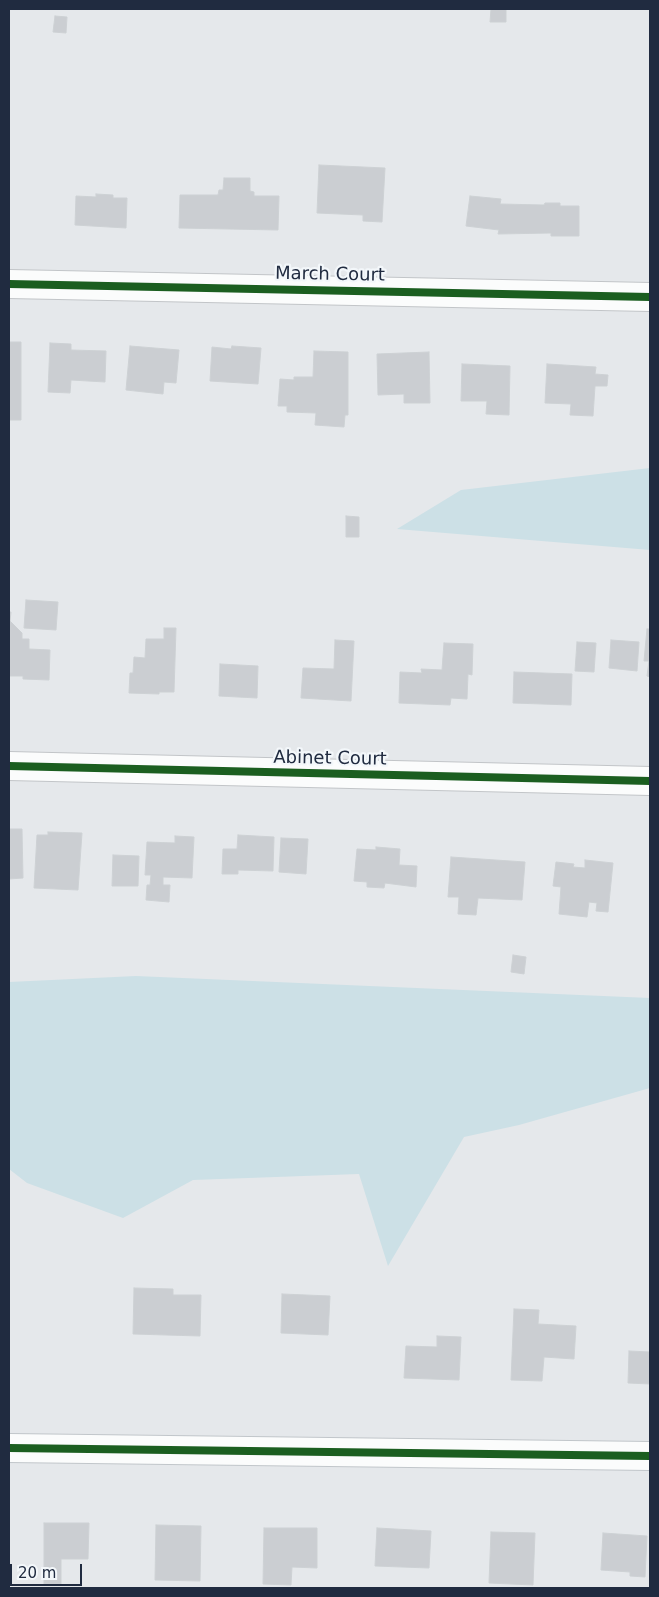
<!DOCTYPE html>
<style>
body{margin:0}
#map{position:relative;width:659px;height:1597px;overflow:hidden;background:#e5e8eb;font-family:"DejaVu Sans",sans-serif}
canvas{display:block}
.frame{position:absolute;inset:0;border:10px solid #202b40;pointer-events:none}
.scale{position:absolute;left:10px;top:1564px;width:72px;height:22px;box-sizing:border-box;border:2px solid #202b40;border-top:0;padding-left:6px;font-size:15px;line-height:18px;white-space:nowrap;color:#202b40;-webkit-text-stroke:4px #f3f7fa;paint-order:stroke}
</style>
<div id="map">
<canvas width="659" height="1597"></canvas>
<div class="frame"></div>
<div class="scale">20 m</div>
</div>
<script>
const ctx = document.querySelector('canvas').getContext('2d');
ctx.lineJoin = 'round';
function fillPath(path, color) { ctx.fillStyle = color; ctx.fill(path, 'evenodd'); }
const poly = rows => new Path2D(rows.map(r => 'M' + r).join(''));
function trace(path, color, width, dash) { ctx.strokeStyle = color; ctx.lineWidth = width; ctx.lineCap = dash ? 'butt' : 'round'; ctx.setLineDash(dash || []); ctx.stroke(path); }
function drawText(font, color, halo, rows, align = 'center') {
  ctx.font = font + ' "DejaVu Sans",sans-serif'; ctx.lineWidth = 4.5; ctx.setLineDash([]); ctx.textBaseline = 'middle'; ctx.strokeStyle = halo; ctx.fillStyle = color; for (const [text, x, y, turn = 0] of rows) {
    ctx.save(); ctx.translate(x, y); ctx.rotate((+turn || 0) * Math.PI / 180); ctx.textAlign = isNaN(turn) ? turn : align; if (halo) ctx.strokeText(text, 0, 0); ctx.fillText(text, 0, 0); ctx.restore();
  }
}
fillPath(poly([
 [650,468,650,550,397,529,461,490],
 [136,976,650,998,650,1088,519,1125,464,1137,388,1266,359,1174,193,1180,123,1218,27,1183,9,1169,9,982]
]), '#cce0e6');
const building = poly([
 [491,9,506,9,506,22,490,22,491,9],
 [55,16,67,17,66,33,53,32,55,16],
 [319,165,385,168,382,222,363,221,363,215,317,213,319,165],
 [224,178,250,178,250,191,254,192,254,196,279,196,278,230,179,228,180,195,218,195,219,190,223,190,224,178],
 [96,194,113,195,113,198,127,198,126,228,75,225,76,196,96,197,96,194],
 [470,196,501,199,500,204,544,205,545,203,560,203,560,206,579,206,579,236,551,236,551,233,498,234,499,230,466,226,470,196],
 [9,342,21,342,21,420,9,420,9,342],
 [50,343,71,344,71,350,106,351,105,382,71,380,70,393,48,392,50,343],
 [130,346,179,350,176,383,164,382,163,394,126,390,130,346],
 [232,346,261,348,258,384,210,381,212,347,231,349,232,346],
 [314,351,348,352,348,415,345,415,344,427,315,425,316,413,287,412,287,406,278,406,280,379,294,380,294,377,313,377,314,351],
 [429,352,430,403,404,403,404,394,378,395,377,354,429,352],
 [462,364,510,366,509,415,486,414,487,401,461,401,462,364],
 [547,364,596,367,595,374,608,375,607,386,595,386,593,416,570,415,571,404,545,403,547,364],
 [346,516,359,517,359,537,346,537,346,516],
 [26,600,58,602,56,630,24,628,26,600],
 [9,612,11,612,10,621,22,633,22,639,29,639,29,649,50,650,49,680,23,679,23,676,9,676,9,612],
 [164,628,176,628,174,692,159,692,159,694,129,693,130,673,133,673,134,657,145,658,146,639,164,639,164,628],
 [647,629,650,629,650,677,647,676,649,661,644,661,647,629],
 [335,640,354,641,351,701,301,698,303,668,334,669,335,640],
 [611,640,639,642,637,671,609,668,611,640],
 [577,642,596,643,594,672,575,671,577,642],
 [444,643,473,644,472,675,468,674,467,699,451,698,450,705,399,703,400,672,422,673,421,669,442,670,444,643],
 [220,664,258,666,257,698,219,696,220,664],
 [514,672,572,674,571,705,513,703,514,672],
 [9,829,22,829,23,878,9,879,9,829],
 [48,832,82,833,78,890,34,888,37,835,48,835,48,832],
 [238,835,274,837,273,871,238,870,238,874,222,874,223,849,237,849,238,835],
 [175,836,194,837,192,878,163,877,163,885,170,885,169,902,146,900,147,885,150,885,151,875,145,875,147,842,175,843,175,836],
 [281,838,308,839,306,874,279,872,281,838],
 [376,847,400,849,399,865,417,866,416,887,385,883,384,888,367,887,367,882,354,881,357,849,376,850,376,847],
 [113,855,139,856,138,886,112,886,113,855],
 [451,857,525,862,522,900,478,898,476,915,458,914,459,897,448,897,451,857],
 [585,860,613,863,608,912,596,911,597,903,589,902,587,917,559,914,561,887,553,886,556,862,574,864,573,867,585,868,585,860],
 [513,955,526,957,524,974,511,972,513,955],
 [134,1288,173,1289,173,1295,201,1295,200,1336,133,1334,134,1288],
 [282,1294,330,1296,328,1335,281,1333,282,1294],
 [514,1309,539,1310,538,1324,576,1326,574,1359,544,1357,542,1381,511,1380,514,1309],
 [437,1336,461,1337,459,1380,404,1378,406,1346,437,1347,437,1336],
 [629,1351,650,1352,650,1384,628,1383,629,1351],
 [44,1523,89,1523,88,1559,61,1559,61,1584,44,1584,44,1523],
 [156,1525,201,1526,200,1581,155,1580,156,1525],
 [264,1528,317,1528,317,1568,292,1567,291,1585,263,1584,264,1528],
 [377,1528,431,1531,429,1568,375,1566,377,1528],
 [491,1532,535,1533,533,1585,489,1583,491,1532],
 [603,1533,647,1536,645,1577,630,1576,630,1572,601,1570,603,1533]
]);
fillPath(building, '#cbced2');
trace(building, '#cdd1d4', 1);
const street = poly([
 [9,284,650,297],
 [9,766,650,781]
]);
const secondary = poly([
 [9,1448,650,1456]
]);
trace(street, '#c2c5c8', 30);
trace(secondary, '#c1c6ca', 30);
trace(street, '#fbfcfc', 28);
trace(secondary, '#fbfcfc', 28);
trace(poly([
 [9,284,650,297],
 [9,766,650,781],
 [9,1448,650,1456]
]), '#1b5e20', 8);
drawText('18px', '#202b40', '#f3f7fa', [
 ["March Court",330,275,1],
 ["Abinet Court",330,759,1]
]);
</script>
